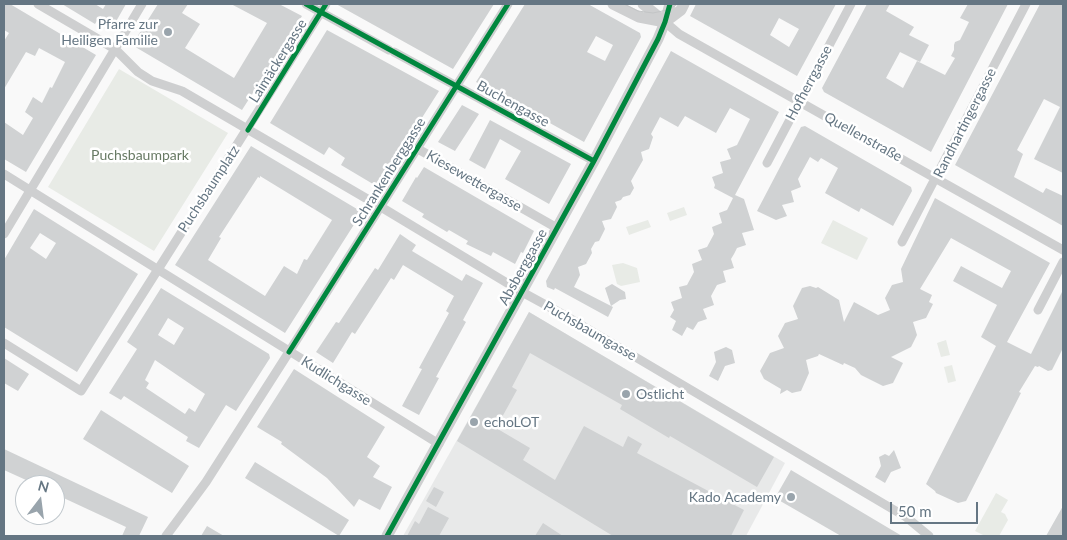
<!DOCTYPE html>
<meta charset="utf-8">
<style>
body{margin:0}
#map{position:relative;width:1067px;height:540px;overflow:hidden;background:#f9f9f9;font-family:Lato,sans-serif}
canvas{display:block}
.frame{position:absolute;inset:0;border:5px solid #657683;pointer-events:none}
.north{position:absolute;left:15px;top:475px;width:50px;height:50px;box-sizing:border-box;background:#fff;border:1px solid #c1c8cd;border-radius:50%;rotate:15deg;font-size:14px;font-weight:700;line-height:20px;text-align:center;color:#657683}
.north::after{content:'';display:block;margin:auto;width:18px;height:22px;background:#99a4ac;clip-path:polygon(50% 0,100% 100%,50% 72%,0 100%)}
.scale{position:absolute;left:890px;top:502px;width:88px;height:22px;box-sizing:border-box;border:2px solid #657683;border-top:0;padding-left:6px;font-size:15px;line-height:18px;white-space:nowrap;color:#657683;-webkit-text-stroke:4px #fff;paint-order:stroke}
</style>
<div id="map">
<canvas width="1067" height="540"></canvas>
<div class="frame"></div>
<div class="north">N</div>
<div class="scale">50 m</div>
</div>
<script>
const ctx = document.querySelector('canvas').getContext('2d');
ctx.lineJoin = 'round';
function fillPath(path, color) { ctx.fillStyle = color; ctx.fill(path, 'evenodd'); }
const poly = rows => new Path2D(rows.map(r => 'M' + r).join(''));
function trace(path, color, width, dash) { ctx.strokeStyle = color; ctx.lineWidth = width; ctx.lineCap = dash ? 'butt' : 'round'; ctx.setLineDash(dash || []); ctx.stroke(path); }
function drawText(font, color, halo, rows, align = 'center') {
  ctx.font = font + ' Lato,sans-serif'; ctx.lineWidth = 5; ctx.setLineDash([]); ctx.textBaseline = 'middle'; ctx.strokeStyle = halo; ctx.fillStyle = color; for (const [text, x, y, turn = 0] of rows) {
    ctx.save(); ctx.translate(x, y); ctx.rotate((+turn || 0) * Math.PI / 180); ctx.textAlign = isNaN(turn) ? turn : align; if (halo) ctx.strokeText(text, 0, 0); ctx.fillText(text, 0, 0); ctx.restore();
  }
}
fillPath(poly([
 [529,312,785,463,746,536,403,536]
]), '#e8e9e9');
fillPath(poly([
 [119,69,228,133,154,251,48,187],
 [684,207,687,215,670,221,667,213],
 [648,220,651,227,629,235,626,227],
 [833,220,868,238,857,260,821,243],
 [623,263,637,268,640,282,621,286,617,284,612,265],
 [946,340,950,355,941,357,937,343],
 [952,365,956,381,948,383,944,367],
 [996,493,1008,500,1001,512,1005,514,1008,520,999,536,985,536,975,531]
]), '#e8ebe6');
fillPath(poly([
 [4,4,10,4,96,55,26,172,4,159,4,122,23,135,33,118,25,112,33,97,42,103,50,87,52,88,65,62,39,48,35,56,26,52,4,89,4,41,9,33,4,30],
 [62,4,95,4,103,9,106,4,126,4,114,25,100,16,95,24],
 [158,4,188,4,182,13,200,24,185,48,234,78,267,23,231,4,279,4,302,16,242,110,132,45],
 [336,4,494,4,453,69],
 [525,4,588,4,640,33,641,37,584,142,476,82],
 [596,36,613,45,605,61,587,52],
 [696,4,836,4,797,76,690,16],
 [779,18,799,29,789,47,770,35],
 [867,4,890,4,886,11,914,27,909,35,929,45,920,62,900,52,886,78,903,88,917,61,945,75,955,58,951,56,954,50,954,45,955,42,960,40,969,22,960,18,968,4,1008,4,931,152,824,92,822,88],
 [1040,4,1063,4,1063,173,1034,159,1060,107,1044,99,1017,150,1023,154,1014,177,1043,193,1046,188,1063,196,1063,226,955,165],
 [327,30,439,91,378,187,341,165,345,158,329,147,324,155,270,123],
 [671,51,779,112,735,195,744,199,754,230,742,233,746,245,737,248,734,254,731,259,734,268,723,271,726,282,717,285,711,296,714,305,703,309,707,319,698,322,693,330,687,327,682,336,672,330,676,321,670,317,674,310,671,302,682,298,679,287,687,285,694,272,692,264,702,260,698,250,707,247,714,234,712,227,722,223,719,213,727,210,733,198,714,188,715,185,712,177,723,173,720,162,731,159,727,149,737,145,750,119,730,108,716,133,685,116,678,127,660,117,651,134,653,137,649,149,641,152,643,160,631,181,634,188,630,195,623,197,621,200,615,202,617,207,611,219,602,221,605,229,599,241,595,242,591,249,592,253,586,264,578,267,580,275,574,287,613,307,608,317,555,288,554,290,547,287,546,281],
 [462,105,479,114,455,151,438,142],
 [490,120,571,164,549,204,505,179,521,151,500,139,485,169,469,160],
 [805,126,911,187,912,191,893,226,861,208,859,212,825,193,838,168,821,158,818,162,810,157,798,179,801,187,791,191,794,202,782,205,787,216,776,220,757,211,801,127],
 [251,146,362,212,285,333,175,265],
 [260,176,332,220,307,260,304,259,297,274,284,266,265,296,208,260,221,238,219,237,258,177,260,178],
 [424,167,534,231,523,253,521,252,515,264,493,252,491,256,466,244,468,241,449,230,447,232,422,217,424,214,402,201,416,177,417,178],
 [935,198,1050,263,1007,342,1031,354,1063,290,1063,348,1052,370,1048,371,1039,366,1038,367,1035,366,1019,392,1021,393,966,501,958,503,936,493,935,491,926,484,996,346,981,337,997,305,953,281,961,266,1002,288,1011,271,951,238,920,289,932,295,929,302,933,304,926,318,913,322,917,335,911,347,891,357,903,363,893,383,883,386,861,375,855,368,844,363,843,365,819,354,818,356,806,360,809,373,801,391,796,392,792,393,787,390,780,394,781,389,764,379,760,371,770,353,784,348,778,336,785,323,798,319,793,306,802,288,810,286,816,288,818,287,839,300,844,322,854,302,878,315,890,310,885,298,892,285,903,282,901,269],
 [34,209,138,274,77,372,4,327,4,260],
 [40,233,56,243,46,259,30,248],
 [400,234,416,245,412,251,462,281,466,274,483,283,463,320,466,322,436,377,439,378,419,415,402,406,422,369,419,368,449,313,446,311,454,296,403,265,394,280,391,278,355,334,352,332,333,363,316,352,336,322,339,323,375,268,378,270],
 [612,284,625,292,626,299,620,300,611,306,605,288],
 [161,288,269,354,270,358,236,411,226,405,199,448,186,441,188,437,124,396,121,400,109,393,137,349,127,342],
 [168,318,184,328,174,345,158,335],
 [155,360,205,394,195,412,189,408,185,414,146,388,149,383,145,380],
 [529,312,774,457,757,487,670,436,669,438,620,409,622,405,530,353,512,387,517,390,496,428,530,448,523,460,555,480,584,426,623,447,628,436,642,444,637,453,744,510,731,536,613,536,457,441],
 [726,347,732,350,735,363,725,366,718,381,709,376,716,362,714,352],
 [4,358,29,374,18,391,4,383],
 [294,369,385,427,367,457,380,466,373,477,392,487,380,510,359,499,354,507,327,478,281,444,282,442,257,427],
 [101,410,189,466,172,493,83,439],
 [4,449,148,517,139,536,122,536,126,527,55,494,55,485,37,485,4,470],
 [894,450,901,468,891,472,885,483,875,477,881,466,879,457,885,454,889,456],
 [255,462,349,520,339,536,245,478],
 [791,470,870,517,902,536,841,536,775,498],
 [434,487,444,492,436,507,426,501],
 [1063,506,1063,536,1046,536],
 [428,507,449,518,439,536,407,536,415,521,419,524],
 [543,523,563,536,535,536],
 [207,526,224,536,201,536]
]), '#d0d2d3');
trace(poly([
 [38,4,115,49,138,72,152,81,182,91,381,207,522,292,566,316,906,517,929,536],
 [306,4,389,50],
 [665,22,679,34,1063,250],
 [394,52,594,161],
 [418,149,557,228],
 [767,163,851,4],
 [4,174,439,444],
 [4,234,142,4],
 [902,242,1026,4],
 [1038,310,1063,262],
 [4,343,81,391,326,4],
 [166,536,206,482,289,352,508,4]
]), '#cecfd0', 9);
trace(poly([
 [613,4,639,17,665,22],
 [643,4,665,22],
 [665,22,681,10,684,4],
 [387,536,594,161,658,39,665,22,670,4]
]), '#cecfd0', 11);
trace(poly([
 [624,4,638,11,653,13,667,10,678,4]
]), '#c3c5c6', 1);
trace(poly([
 [306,4,594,161],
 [248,130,326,4],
 [289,352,508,4],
 [387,536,594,161,658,39,665,22,670,4]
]), '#00873e', 5);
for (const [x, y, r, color] of [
 [168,32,5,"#99a4ac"],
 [626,394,5,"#99a4ac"],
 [474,422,5,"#99a4ac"],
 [791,497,5,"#99a4ac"]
]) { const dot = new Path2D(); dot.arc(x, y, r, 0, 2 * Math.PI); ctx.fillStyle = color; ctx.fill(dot); trace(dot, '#fff', 2); }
drawText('14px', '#657683', '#fff', [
 ["Pfarre zur",158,24],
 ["Heiligen Familie",158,40],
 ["Ostlicht",636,394,"left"],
 ["echoLOT",484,422,"left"],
 ["Kado Academy",781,497]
], 'right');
drawText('14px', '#657683', '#fff', [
 ["Laimäckergasse",278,61,-58],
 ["Hofherrgasse",809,83,-62],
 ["Buchengasse",513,104,29],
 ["Randhartingergasse",965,123,-63],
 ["Quellenstraße",863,137,29],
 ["Schrankenberggasse",389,172,-58],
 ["Kiesewettergasse",474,181,30],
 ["Puchsbaumplatz",209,189,-57],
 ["Absberggasse",523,267,-61],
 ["Puchsbaumgasse",590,331,30],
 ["Kudlichgasse",336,381,32]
]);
drawText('14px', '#687a64', '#fff', [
 ["Puchsbaumpark",140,155]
]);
</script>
